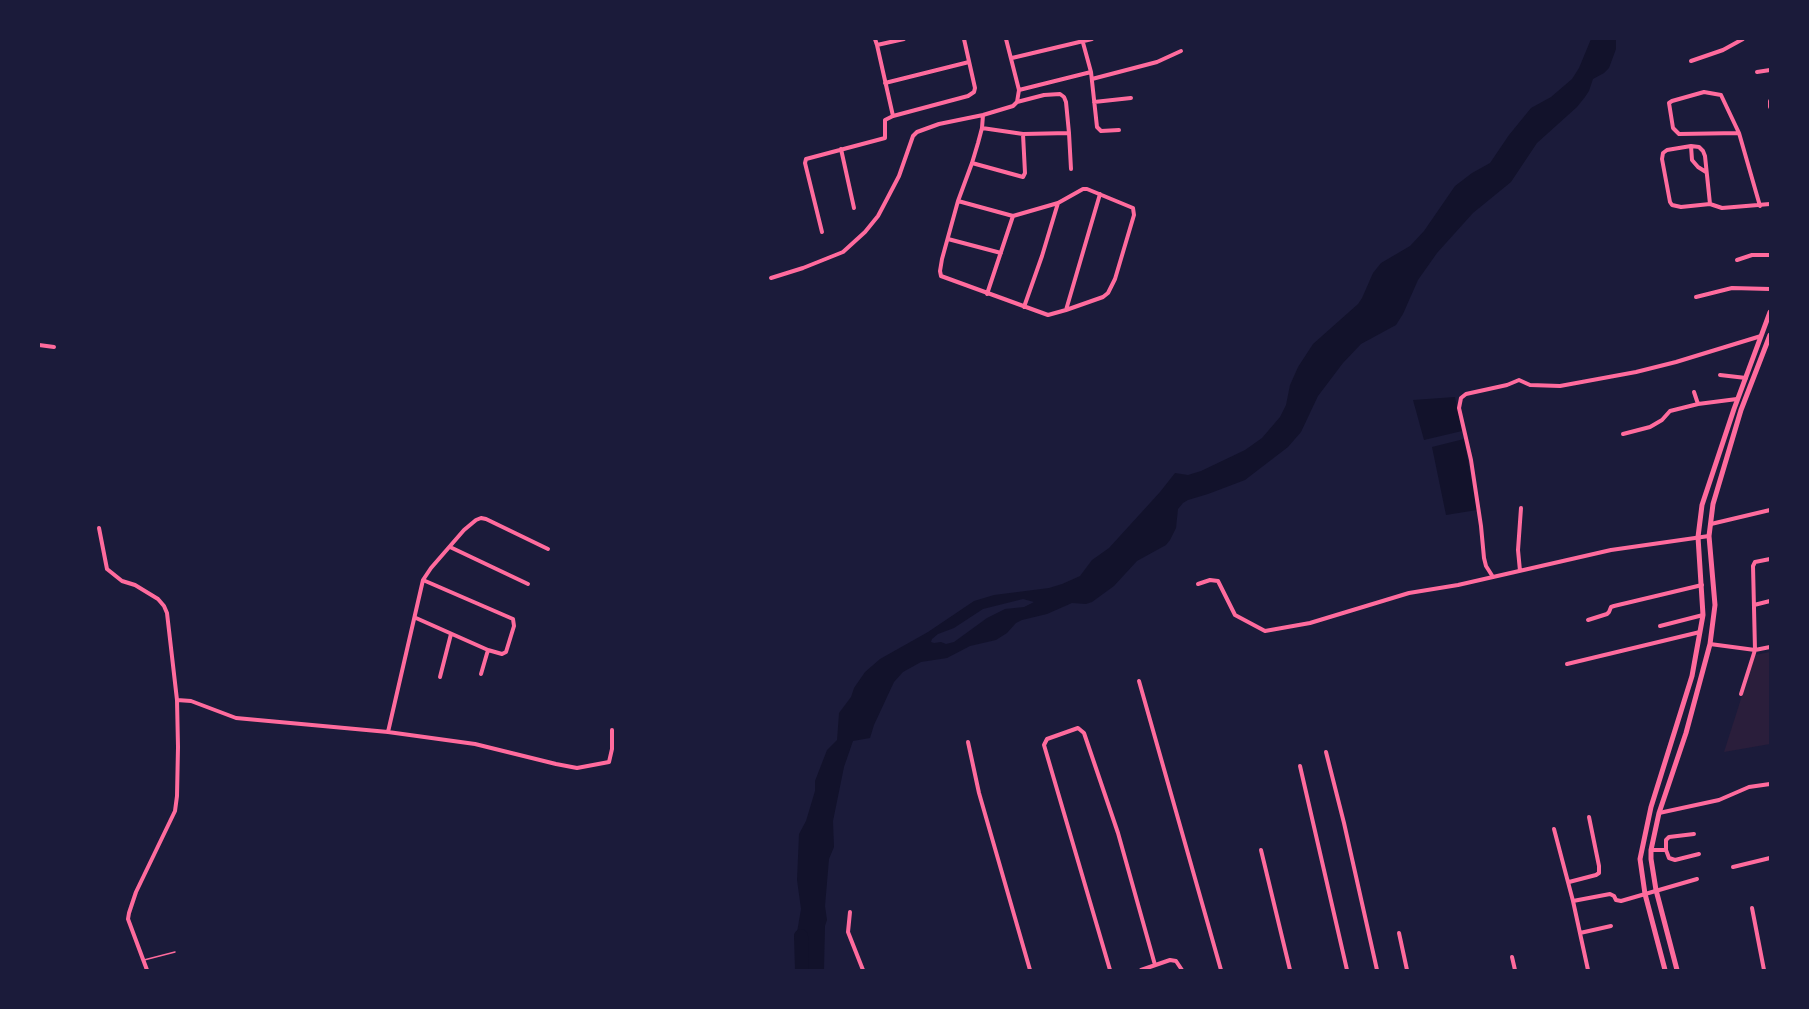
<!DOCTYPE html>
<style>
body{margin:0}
#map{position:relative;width:1809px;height:1009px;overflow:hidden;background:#1b1b3a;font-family:Raleway,sans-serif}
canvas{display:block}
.frame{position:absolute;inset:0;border:40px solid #1b1b3a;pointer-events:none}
</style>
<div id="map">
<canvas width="1809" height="1009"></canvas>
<div class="frame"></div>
</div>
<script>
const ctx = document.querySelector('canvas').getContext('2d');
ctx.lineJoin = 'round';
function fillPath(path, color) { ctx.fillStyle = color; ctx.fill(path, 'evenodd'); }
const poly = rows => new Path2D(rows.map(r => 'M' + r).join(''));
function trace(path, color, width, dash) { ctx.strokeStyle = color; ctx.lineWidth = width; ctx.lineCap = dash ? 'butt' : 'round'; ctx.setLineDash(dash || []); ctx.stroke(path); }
fillPath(poly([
 [1770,652,1770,744,1724,752,1755,655]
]), '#2a1e3b');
fillPath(poly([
 [1591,39,1616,39,1616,49,1609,68,1604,73,1593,79,1589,91,1585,97,1577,107,1537,143,1511,182,1473,213,1437,253,1418,280,1403,314,1396,325,1361,344,1343,363,1318,396,1301,432,1288,447,1245,480,1208,494,1188,500,1183,503,1178,509,1176,528,1170,540,1166,545,1137,561,1114,586,1092,602,1086,604,1072,603,1047,614,1022,620,1016,623,1007,633,996,640,970,646,947,658,921,662,903,672,894,682,874,725,870,738,853,741,844,767,833,821,834,847,829,859,825,906,827,920,825,926,824,970,801,970,799,966,802,957,799,951,796,938,801,909,797,880,799,834,806,821,815,791,815,781,827,750,837,740,839,713,851,697,854,688,865,672,880,659,928,632,974,601,994,595,1049,588,1062,584,1080,576,1092,560,1109,548,1160,492,1175,473,1188,475,1201,471,1245,450,1262,438,1280,417,1286,405,1290,385,1298,367,1313,344,1358,304,1362,298,1373,273,1381,263,1410,246,1424,231,1455,186,1472,173,1490,163,1509,135,1531,108,1551,97,1572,79,1579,68],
 [1023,599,1034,602,1024,607,1005,609,987,618,954,642,946,644,941,642,934,643,931,642,932,639,938,634,954,628,983,609],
 [1455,397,1462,431,1424,440,1413,400],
 [1464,439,1477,510,1446,515,1432,447]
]), '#12122b');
trace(poly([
 [801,936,802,970]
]), '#12122b', 14);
trace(poly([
 [144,960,175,952]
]), '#ff6b9d', 1.5);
trace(poly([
 [875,39,877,45,904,39],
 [1082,39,1091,72,1097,127,1101,131,1119,130],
 [877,45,893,116,968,96,974,92,975,88,964,39],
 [1012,58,1092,39],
 [1691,61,1723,50,1743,39],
 [1757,72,1770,70],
 [1092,79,1157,62,1181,51],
 [885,83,969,62],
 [1019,90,1091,72],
 [1770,101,1770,107],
 [1094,102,1131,98],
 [983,115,982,128,978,143,972,163,958,201,942,259,940,271,941,276,1048,315,1066,310,1100,194],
 [982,128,1023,134,1069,133,1066,102,1064,97,1060,94,1044,95,1017,102],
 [1069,133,1071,169],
 [1739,133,1679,134,1673,128,1669,103,1672,101,1704,92,1721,95,1739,133,1760,206],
 [1691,146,1692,160,1698,167,1706,172],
 [841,149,854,208],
 [972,163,1023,177,1025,173,1023,134],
 [958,201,1013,216,1058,203,1083,189,1087,189,1133,208,1134,215,1115,279,1108,293,1103,297,1066,310],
 [1710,204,1705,156,1703,151,1699,147,1691,146,1667,150,1663,153,1662,159,1670,202,1672,205,1681,207,1710,204,1722,208,1770,204],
 [822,232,805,163,806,159,885,138,885,120,893,116],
 [948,239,1001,253],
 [1737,260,1752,255,1770,255],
 [771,278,803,268,843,252,865,232,878,216,887,199,899,176,913,136,917,132,939,124,983,115,1013,106,1017,102,1019,90,1006,39],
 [987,294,1013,216],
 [1696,297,1732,288,1770,289],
 [1024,307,1042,256,1058,203],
 [39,345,54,347],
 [1720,375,1746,378],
 [1694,392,1698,404],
 [1623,434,1650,427,1662,420,1670,411,1698,404,1737,399],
 [1711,524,1770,510],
 [99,528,107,569,122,581,135,585,158,599,164,606,167,613,177,700],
 [450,547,528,584],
 [1520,571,1518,550,1521,508],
 [1493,577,1486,566,1484,558,1481,526,1471,460,1459,408,1461,398,1466,394,1507,385,1519,380,1530,385,1560,386,1636,372,1676,362,1761,336],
 [1198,584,1210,580,1218,581,1235,615,1265,631,1310,623,1409,593,1458,585,1611,550,1709,536],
 [1754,605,1770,601],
 [416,618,488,650,502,654,506,652,514,626,513,619,423,580],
 [1588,620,1607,614,1609,612,1611,607,1614,606,1702,585],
 [1660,626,1703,615],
 [1710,644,1755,650,1770,647],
 [1567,664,1700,632],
 [481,674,488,650],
 [440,677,451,634],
 [1139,681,1221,970],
 [1741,694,1755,650,1753,566,1755,562,1770,559],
 [388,732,423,580,431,568,464,530,476,520,481,518,486,519,548,549],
 [968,742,979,793,1030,970],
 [1326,752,1344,823,1377,970],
 [1300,766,1347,970],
 [1659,813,1719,800,1749,787,1770,784],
 [1554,829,1573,901,1588,970],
 [1261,850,1290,970],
 [1651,850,1666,850,1666,840,1669,837,1694,834],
 [1666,850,1669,858,1675,860,1699,854],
 [1733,867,1770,858],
 [1569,882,1596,875,1599,873,1599,866,1589,817],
 [1573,901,1610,894,1614,896,1616,900,1621,901,1697,879],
 [1752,908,1764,970],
 [850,912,848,932,863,970],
 [1399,933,1407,970],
 [1580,933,1611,926],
 [1512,957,1515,970],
 [147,970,128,919,129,913,136,892,175,811,177,796,178,747,177,700,191,701,236,718,388,732,475,744,556,764,577,768,609,762,612,749,612,730],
 [1110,970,1044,745,1047,739,1078,728,1084,733,1118,833,1155,965],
 [1141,970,1170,960,1176,961,1182,970]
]), '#ff6b9d', 4);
trace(poly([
 [1665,970,1645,894,1640,859,1651,807,1692,676,1703,615,1698,537,1702,505,1734,409,1770,312],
 [1677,970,1656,890,1651,859,1651,850,1659,813,1686,733,1710,644,1715,605,1709,536,1713,504,1741,410,1770,335]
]), '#ff6b9d', 5);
</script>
